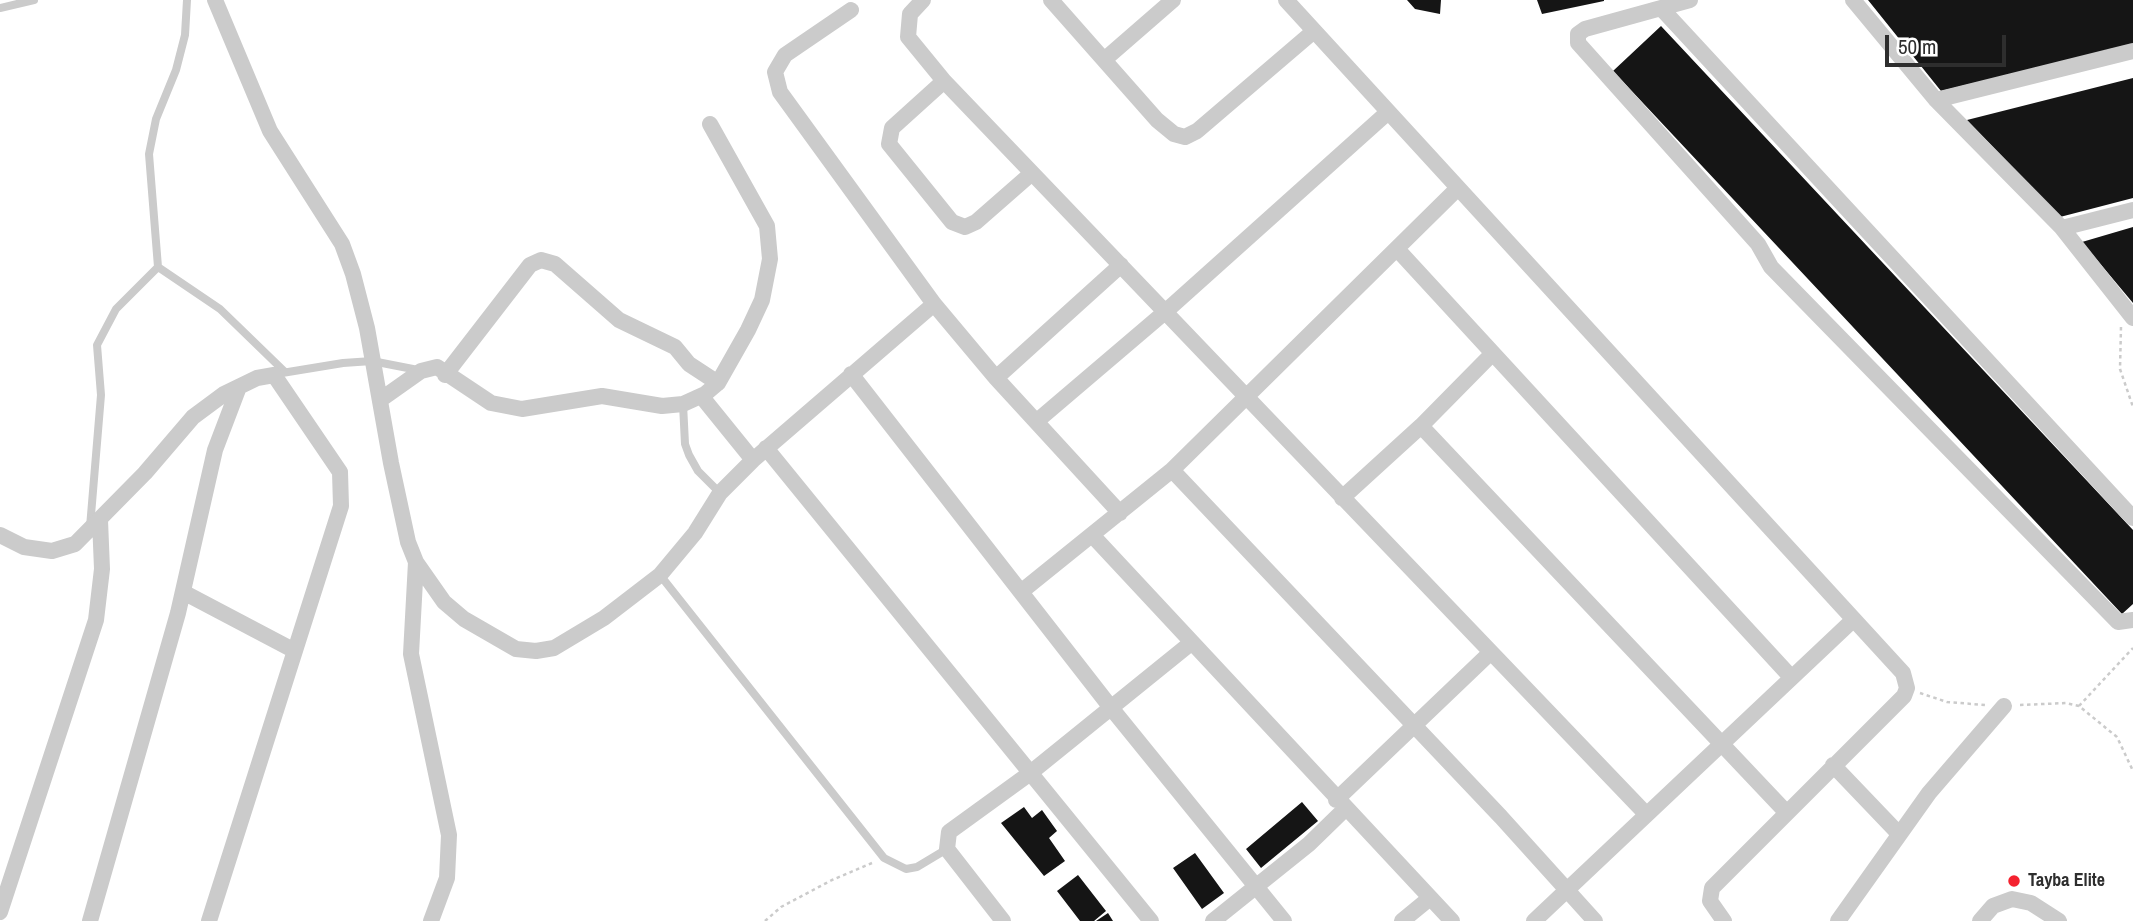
<!DOCTYPE html>
<style>
body{margin:0}
#map{position:relative;width:2133px;height:921px;overflow:hidden;background:#fff;font-family:"Archivo Narrow",sans-serif}
canvas{display:block}
.scale{position:absolute;left:1885px;top:35px;width:121px;height:32px;box-sizing:border-box;border:4px solid #2e2e2e;border-top:0;padding-left:9px;font-size:21px;line-height:24px;white-space:nowrap;color:#2e2e2e;-webkit-text-stroke:5px #fff;paint-order:stroke}
</style>
<div id="map">
<canvas width="2133" height="921"></canvas>
<div class="scale">50 m</div>
</div>
<script>
const ctx = document.querySelector('canvas').getContext('2d');
ctx.lineJoin = 'round';
function fillPath(path, color) { ctx.fillStyle = color; ctx.fill(path, 'evenodd'); }
const poly = rows => new Path2D(rows.map(r => 'M' + r).join(''));
function trace(path, color, width, dash) { ctx.strokeStyle = color; ctx.lineWidth = width; ctx.lineCap = dash ? 'butt' : 'round'; ctx.setLineDash(dash || []); ctx.stroke(path); }
function drawText(font, color, halo, rows, align = 'center') {
  ctx.font = font + ' "Archivo Narrow",sans-serif'; ctx.lineWidth = 7; ctx.setLineDash([]); ctx.textBaseline = 'middle'; ctx.strokeStyle = halo; ctx.fillStyle = color; for (const [text, x, y, turn = 0] of rows) {
    ctx.save(); ctx.translate(x, y); ctx.rotate((+turn || 0) * Math.PI / 180); ctx.textAlign = isNaN(turn) ? turn : align; if (halo) ctx.strokeText(text, 0, 0); ctx.fillText(text, 0, 0); ctx.restore();
  }
}
fillPath(poly([
 [1407,0,1441,0,1440,14,1415,9],
 [1537,0,1604,0,1604,1,1542,14],
 [1868,0,2133,0,2133,45,1941,91],
 [1661,26,2133,530,2133,604,2122,614,1613,71],
 [2133,78,2133,198,2060,217,1967,120],
 [2133,227,2133,303,2082,242],
 [1302,802,1318,821,1261,868,1246,849],
 [1024,807,1032,818,1042,810,1057,831,1049,838,1065,861,1044,876,1001,823],
 [1195,853,1224,893,1202,909,1173,868],
 [1078,875,1106,911,1094,921,1080,921,1057,891],
 [1108,913,1113,921,1096,921]
]), '#151515');
trace(poly([
 [2121,327,2120,369,2133,407],
 [1920,693,1947,702,1985,705],
 [2020,705,2066,703,2079,706,2117,737,2133,771],
 [2079,706,2133,648],
 [765,921,781,907,832,880,872,863]
]), '#cbcbcb', 2.5, [3.5, 3.5]);
trace(poly([
 [0,8,34,0],
 [158,267,220,309,285,372],
 [282,373,343,363,372,361,418,370],
 [683,404,685,444,689,455,698,471,720,493],
 [90,527,101,395,97,345,116,309,158,267,149,154,156,119,176,70,185,35,187,0],
 [660,575,884,858,906,869,917,867,947,849]
]), '#cbcbcb', 8);
trace(poly([
 [215,0,270,131,342,244,353,274,367,328,391,463,408,542,416,562,444,602,464,619,516,649,536,651,554,648,604,618,660,575,695,533,720,493,753,460,934,304],
 [923,0,910,14,908,37,944,81,1646,814],
 [1051,0,1157,120,1174,134,1185,137,1197,131,1314,31],
 [1286,0,1903,673,1907,688,1904,696,1712,888,1710,901,1724,921],
 [1690,0,1585,29,1578,34,1578,43,1758,244,1771,267,2118,622,2133,620],
 [1853,0,1936,100,2062,228,2133,318],
 [1661,8,2133,518],
 [851,10,785,55,775,72,780,92,934,304,996,378,1120,513],
 [1104,60,1173,0],
 [944,81,892,128,889,144,952,222,965,227,976,222,1032,173],
 [1936,100,2133,51],
 [2062,228,2133,210],
 [1397,249,1790,676],
 [851,374,1112,709,1284,921],
 [445,375,530,265,541,260,555,264,619,320,675,347,689,364,718,383],
 [996,378,1121,265],
 [702,397,753,460],
 [380,400,421,371,437,367,491,403,522,409,602,396,662,406,683,404,705,394,718,383,748,330,762,300,770,259,767,226,710,124],
 [1037,421,1165,312,1387,113],
 [1421,426,1786,812],
 [766,448,1151,921],
 [1172,470,1501,817,1595,921],
 [1342,498,1421,426,1492,354],
 [0,535,24,547,52,551,75,544,145,473,193,417,224,394,257,378,274,375,340,472,341,506,209,921],
 [1092,535,1452,921],
 [416,562,411,654,449,835,447,878,431,921],
 [1022,591,1172,470,1458,188],
 [183,592,295,651],
 [1833,765,1899,834],
 [1336,800,1490,653],
 [0,912,96,620,102,569,100,520],
 [90,921,178,613,215,450,239,387],
 [1003,921,947,849,949,832,1029,774,1191,643],
 [1213,921,1309,844,1345,809],
 [1402,921,1430,898],
 [1534,921,1853,620],
 [1838,921,1929,793,2004,706],
 [1980,921,1993,906,2012,899,2031,903,2059,921]
]), '#cbcbcb', 16);
for (const [x, y, r, color] of [
 [2014,881,7,"#f4222f"]
]) { const dot = new Path2D(); dot.arc(x, y, r, 0, 2 * Math.PI); ctx.fillStyle = color; ctx.fill(dot); trace(dot, '#fff', 2.5); }
drawText('bold 18px', '#2e2e2e', '#fff', [
 ["Tayba Elite",2028,881]
], 'left');
</script>
